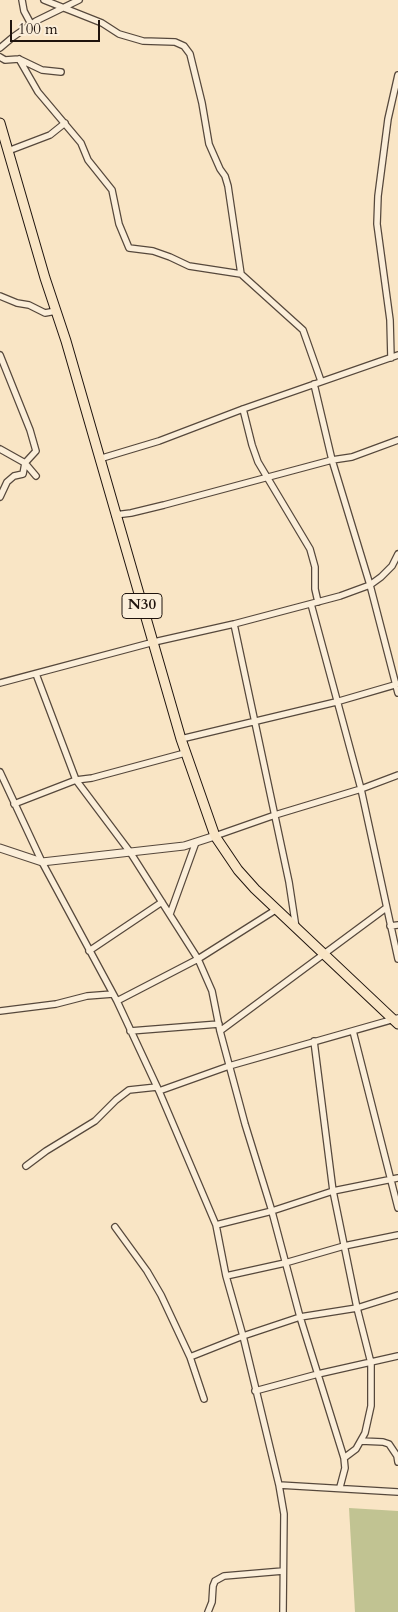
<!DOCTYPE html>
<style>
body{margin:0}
#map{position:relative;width:398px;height:1612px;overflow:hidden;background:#f9e5c5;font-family:Cardo,serif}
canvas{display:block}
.scale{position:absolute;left:10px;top:20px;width:90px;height:22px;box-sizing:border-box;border:2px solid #1f140e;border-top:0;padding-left:6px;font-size:15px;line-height:18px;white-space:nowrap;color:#1f140e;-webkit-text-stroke:4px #fbeed9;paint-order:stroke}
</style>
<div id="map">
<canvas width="398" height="1612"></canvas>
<div class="scale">100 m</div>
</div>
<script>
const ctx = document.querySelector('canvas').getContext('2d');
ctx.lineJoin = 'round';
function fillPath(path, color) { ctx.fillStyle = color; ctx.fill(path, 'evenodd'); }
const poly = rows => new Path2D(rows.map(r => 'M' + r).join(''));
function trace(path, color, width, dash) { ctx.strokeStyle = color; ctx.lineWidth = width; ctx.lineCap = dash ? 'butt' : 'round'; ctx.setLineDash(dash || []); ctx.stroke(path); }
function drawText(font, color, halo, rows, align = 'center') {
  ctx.font = font + ' Cardo,serif'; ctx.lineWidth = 4.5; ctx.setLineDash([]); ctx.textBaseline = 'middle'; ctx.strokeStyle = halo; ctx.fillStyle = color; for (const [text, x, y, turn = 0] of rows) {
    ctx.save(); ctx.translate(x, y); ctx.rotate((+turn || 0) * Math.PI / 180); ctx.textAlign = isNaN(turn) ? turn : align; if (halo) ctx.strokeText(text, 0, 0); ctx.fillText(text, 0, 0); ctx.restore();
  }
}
fillPath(poly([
 [349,1508,398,1511,398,1612,355,1612]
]), '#c1c392');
const minor = poly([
 [22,0,24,11,31,24],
 [44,0,102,23,119,34,143,41,175,42,184,46,190,54,202,103,209,144,220,169,225,176,228,186,241,274],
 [0,48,13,37,36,21,79,0],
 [0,57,5,60,19,59,42,70,61,72],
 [19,59,38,92,81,143,88,160,112,190,119,224,129,248,153,251,170,257,189,266,241,274,303,330,321,381],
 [8,151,50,135,65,123],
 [0,296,17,303,29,305,45,313,56,311],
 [0,355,30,430,36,451,25,463,23,474,14,476,7,482,0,497],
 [391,358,390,320,377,224,378,196,388,119,398,75],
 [314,384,332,460,370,585,398,693],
 [243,409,252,445,258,462,310,549,315,567,315,589,318,602],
 [0,449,25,463,36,476],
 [99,459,159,441,243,409,398,355],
 [115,515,131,513,164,505,332,460,352,457,398,440],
 [311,604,361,789,398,959],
 [234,624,289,882,296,928],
 [36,674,76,780,130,852,198,959,212,991,220,1031,245,1124,271,1208,300,1317,344,1458,345,1468,340,1487],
 [0,683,154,642,234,624,340,596,370,585,381,577,392,566,398,554],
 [181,739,336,702,398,684],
 [0,772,42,862,117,1001,159,1091,216,1225,226,1276,243,1336,279,1485,284,1514,283,1612],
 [14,804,76,780,92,778,185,753],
 [215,836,275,815,361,789,398,775],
 [170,914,196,842],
 [390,926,398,925],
 [89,951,162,902],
 [117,1001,198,959,277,909],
 [0,1011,56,1004,87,996,113,994],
 [130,1031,219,1024],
 [220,1031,386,908],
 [353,1031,398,1208],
 [314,1041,333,1191,357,1308,371,1363,371,1406,365,1433,356,1449,344,1458],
 [159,1091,229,1066,398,1018],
 [26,1166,46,1151,95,1121,116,1100,129,1090,157,1087],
 [216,1225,272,1211,333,1191,398,1178],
 [115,1227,147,1271,161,1295,190,1357,204,1399],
 [226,1276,285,1263,344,1246,398,1235],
 [190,1357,243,1336,300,1317,357,1308,398,1295],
 [255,1391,318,1374,398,1356],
 [361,1441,383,1442,389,1444,397,1456,398,1462],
 [279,1485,398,1492],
 [208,1612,212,1602,213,1586,215,1581,224,1576,283,1571]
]);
const tertiary = poly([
 [0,848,42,862,184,846,215,836]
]);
const primary = poly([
 [0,123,45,278,66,341,181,739,215,836,238,870,255,889,398,1024]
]);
trace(minor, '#56483c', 8);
trace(tertiary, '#56483c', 9);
trace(primary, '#1f140e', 11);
trace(minor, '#fbeed9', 5.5);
trace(tertiary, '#fbeed9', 7);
trace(primary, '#f9e5c5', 9);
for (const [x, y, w] of [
 [142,606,40]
]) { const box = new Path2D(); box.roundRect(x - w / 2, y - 12.5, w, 25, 4); ctx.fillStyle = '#fbeed9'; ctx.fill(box); trace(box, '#1f140e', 1); }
drawText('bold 15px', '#1f140e', null, [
 ["N30",142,606]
]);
</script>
